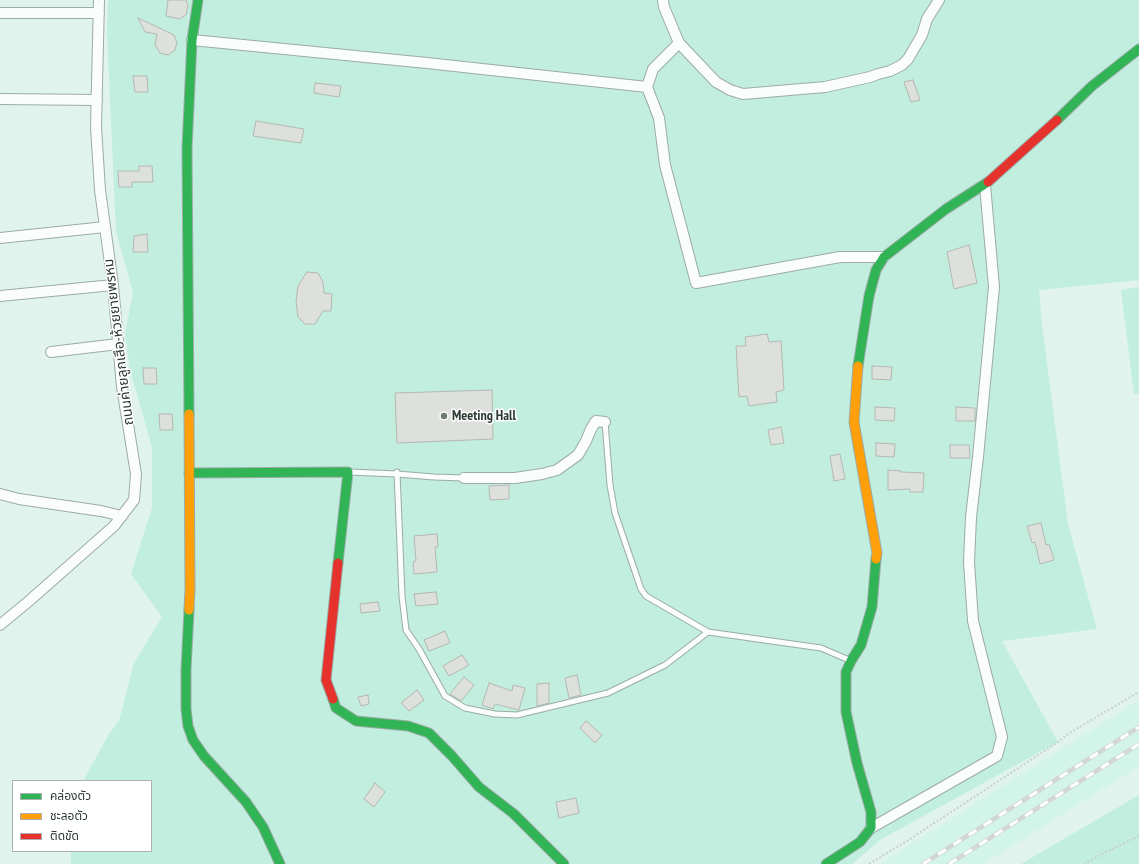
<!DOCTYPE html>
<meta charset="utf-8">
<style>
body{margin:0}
#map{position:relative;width:1139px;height:864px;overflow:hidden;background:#e0f4ed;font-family:"PT Sans Narrow","Noto Sans Thai",sans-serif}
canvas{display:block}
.legend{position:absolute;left:12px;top:780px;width:140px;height:72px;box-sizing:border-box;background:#fff;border:1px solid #abb0ae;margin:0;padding:5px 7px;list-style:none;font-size:12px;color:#2c3a35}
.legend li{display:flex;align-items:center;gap:8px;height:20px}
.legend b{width:20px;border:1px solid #abb0ae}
</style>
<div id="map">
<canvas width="1139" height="864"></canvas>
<ul class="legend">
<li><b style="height:5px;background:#30b455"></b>คล่องตัว</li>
<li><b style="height:5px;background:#ff9f0a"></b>ชะลอตัว</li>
<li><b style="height:5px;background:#e5322d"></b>ติดขัด</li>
</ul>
</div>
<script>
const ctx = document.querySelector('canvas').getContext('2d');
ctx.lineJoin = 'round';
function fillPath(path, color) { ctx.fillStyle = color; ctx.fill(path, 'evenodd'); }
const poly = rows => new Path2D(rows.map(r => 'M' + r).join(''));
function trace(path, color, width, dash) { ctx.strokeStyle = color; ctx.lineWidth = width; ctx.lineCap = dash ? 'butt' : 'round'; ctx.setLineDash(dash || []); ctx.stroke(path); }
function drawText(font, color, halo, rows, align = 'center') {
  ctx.font = font + ' "PT Sans Narrow","Noto Sans Thai",sans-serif'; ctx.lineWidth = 3; ctx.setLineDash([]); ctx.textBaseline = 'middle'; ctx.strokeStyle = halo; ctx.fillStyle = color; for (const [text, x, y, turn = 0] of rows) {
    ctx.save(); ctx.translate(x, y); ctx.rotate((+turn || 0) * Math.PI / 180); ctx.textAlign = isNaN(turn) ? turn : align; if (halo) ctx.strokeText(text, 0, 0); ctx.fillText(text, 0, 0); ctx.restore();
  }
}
fillPath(poly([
 [1139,700,1139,766,984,864,879,864]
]), '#d3f5e9');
fillPath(poly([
 [108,0,1139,0,1139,280,1039,290,1042,325,1068,524,1097,629,1002,641,1058,742,880,840,852,864,71,864,71,851,151,851,151,781,83,781,109,734,119,721,134,663,162,617,131,574,152,508,152,447,130,370,125,334,133,292,116,232,107,32],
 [1139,287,1139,393,1134,394,1121,290],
 [1139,795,1139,864,1021,864]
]), '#c1eede');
const building = poly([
 [168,0,186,0,188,5,186,15,180,19,166,16,168,0],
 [138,18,174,35,177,42,175,50,168,55,160,53,155,45,157,34,145,32,138,18],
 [133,76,147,76,148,92,135,92,133,76],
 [913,80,920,100,911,102,904,82,913,80],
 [315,83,341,86,339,97,314,93,315,83],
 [256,121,304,129,301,143,253,136,256,121],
 [139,166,152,166,153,182,132,182,132,187,119,187,118,171,139,171,139,166],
 [147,234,148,252,133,252,134,236,147,234],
 [969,245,977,283,954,289,947,252,969,245],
 [307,272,318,273,323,282,324,293,332,294,331,311,323,311,315,324,305,324,298,317,296,301,298,286,307,272],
 [767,334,769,342,781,341,784,390,776,392,777,402,749,406,747,396,739,397,736,346,746,346,745,337,767,334],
 [872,366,892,367,891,380,872,379,872,366],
 [143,368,156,368,157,384,144,384,143,368],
 [492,390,493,439,397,443,395,393,492,390],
 [875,407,895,408,894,421,875,420,875,407],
 [956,407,975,408,975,421,956,421,956,407],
 [159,414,172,414,173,430,160,430,159,414],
 [781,427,784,443,771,445,768,430,781,427],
 [876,443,895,444,894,457,876,456,876,443],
 [950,445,969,445,970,458,950,458,950,445],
 [840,454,845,479,834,481,830,456,840,454],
 [888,470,901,471,901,472,924,473,923,492,910,492,910,489,888,490,888,470],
 [509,485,509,499,490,500,489,486,509,485],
 [1041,523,1046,545,1049,544,1054,560,1040,564,1035,542,1032,543,1027,526,1041,523],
 [437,534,438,547,435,547,437,572,414,574,413,562,416,561,414,536,437,534],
 [436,592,438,604,416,606,414,594,436,592],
 [378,602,380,611,361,613,360,604,378,602],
 [445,631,450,643,429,651,424,640,445,631],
 [462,655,469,665,449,676,443,666,462,655],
 [577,675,581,695,569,698,565,678,577,675],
 [464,677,474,685,461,701,450,694,464,677],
 [489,683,512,691,513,685,525,688,519,710,495,704,493,709,482,705,489,683],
 [549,683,549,703,537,706,537,684,549,683],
 [417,690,424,700,409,711,401,703,417,690],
 [368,695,369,704,361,706,358,697,368,695],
 [586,721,602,735,595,743,580,728,586,721],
 [375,783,385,792,374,807,364,799,375,783],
 [576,798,579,813,559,818,556,802,576,798]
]);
fillPath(building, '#dee0db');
trace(building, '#b5b8b3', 1);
const lane = poly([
 [605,422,610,485,615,513,641,589,646,596,708,632],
 [349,472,397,474,434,477,464,478],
 [397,472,402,596,406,630,419,649,445,696,465,708,495,714,517,715,608,693,665,665,708,632,821,648,849,660]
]);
const street = poly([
 [663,0,664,7,679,43,716,82,730,90,743,94,825,87,870,77,878,74,890,71,902,65,908,59,922,35,927,19,939,0],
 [0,13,99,13],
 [192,40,427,63,647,87],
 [679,43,653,69,647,87,659,118,665,165,696,283,840,257,884,257],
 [0,99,97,100],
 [0,238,105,227],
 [0,296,113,285],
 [51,352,118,344],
 [464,478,515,478,542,474,557,470,578,455,586,441,591,429,596,421,605,422],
 [0,494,19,499,101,511,122,516],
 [0,625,29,601,114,526,134,500,136,474,122,387,113,285,100,190,96,127,99,0],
 [871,828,997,756,1002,737,973,621,969,562,971,517,978,457,994,287,985,185]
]);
const fast = poly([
 [1057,120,1092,86,1139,49],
 [858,366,869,296,876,270,884,257,946,209,988,182],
 [189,414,187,148,192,40,198,0],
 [189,473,348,472,338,563],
 [189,610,186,670,186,709,188,726,193,740,204,756,246,802,263,827,280,864],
 [333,699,336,708,356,721,408,726,429,733,452,756,479,787,514,814,564,864],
 [826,864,860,842,871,828,871,812,857,763,846,712,846,672,851,661,861,645,872,607,876,559]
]);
const slow = poly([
 [858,366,854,422,877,553,876,559],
 [189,414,190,589,189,610]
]);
const jam = poly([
 [988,182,1057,120],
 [333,699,326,680,338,563]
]);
trace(lane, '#9caba6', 7);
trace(street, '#9caba6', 12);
trace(fast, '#9caba6', 11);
trace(slow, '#9caba6', 11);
trace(jam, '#9caba6', 11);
trace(poly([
 [869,864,910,839,1058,742,1071,732,1139,692],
 [1084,864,1102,854,1139,836]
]), '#c9d1cf', 2, [2, 2]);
trace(lane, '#fafdfc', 5);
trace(street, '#fafdfc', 10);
trace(fast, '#30b455', 9);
trace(slow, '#ff9f0a', 9);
trace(jam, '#e5322d', 9);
const rail = poly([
 [923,864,1139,727],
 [949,864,1139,744]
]);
trace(rail, '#d2d7d5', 4.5);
trace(rail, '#fff', 3, [9]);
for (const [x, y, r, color] of [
 [444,416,4,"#6b7b75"]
]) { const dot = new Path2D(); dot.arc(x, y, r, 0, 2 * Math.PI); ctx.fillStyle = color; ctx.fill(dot); trace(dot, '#fff', 1.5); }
drawText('14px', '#2c3a35', '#fff', [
 ["ถนนค่ายลูกเสึอ-ห้วยยายพรหม",119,342,-97]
]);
drawText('bold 14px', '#2c3a35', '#fff', [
 ["Meeting Hall",452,416]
], 'left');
</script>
